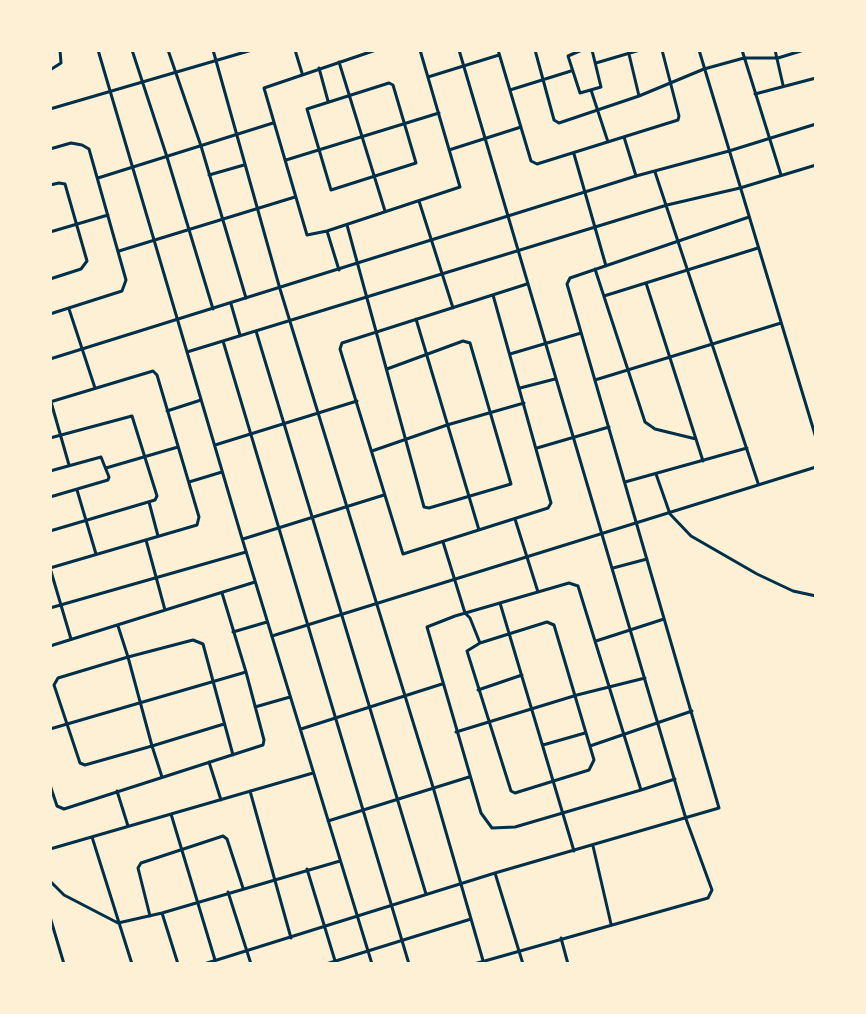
<!DOCTYPE html>
<style>
body{margin:0}
#map{position:relative;width:866px;height:1014px;overflow:hidden;background:#fdf0d5;font-family:Commissioner,sans-serif}
canvas{display:block}
.frame{position:absolute;inset:0;border:52px solid #fdf0d5;pointer-events:none}
</style>
<div id="map">
<canvas width="866" height="1014"></canvas>
<div class="frame"></div>
</div>
<script>
const ctx = document.querySelector('canvas').getContext('2d');
ctx.lineJoin = 'round';
const poly = rows => new Path2D(rows.map(r => 'M' + r).join(''));
function trace(path, color, width, dash) { ctx.strokeStyle = color; ctx.lineWidth = width; ctx.lineCap = dash ? 'butt' : 'round'; ctx.setLineDash(dash || []); ctx.stroke(path); }
trace(poly([
 [98,50,241,535,372,964],
 [132,50,167,157,213,309],
 [168,50,201,146,246,298],
 [213,50,280,289,433,787,484,964],
 [295,50,302,73],
 [376,50,264,88,307,235,327,231,460,187,420,50],
 [459,50,686,819,712,890,708,898,474,964],
 [498,50,531,161,537,164,678,120,679,116,662,50],
 [535,50,554,120,559,123,639,96,704,69,744,58,778,58,804,50],
 [582,50,568,56,580,93,601,87,592,50],
 [628,50,639,96],
 [742,50,781,175],
 [775,50,783,85],
 [339,62,385,211],
 [596,63,640,50],
 [319,68,328,101],
 [50,70,61,63,60,50],
 [428,77,499,55],
 [389,83,393,85,416,163,331,190,307,109,389,83],
 [510,90,571,71],
 [591,90,608,142],
 [755,94,816,78],
 [50,109,252,50],
 [624,137,636,176],
 [50,149,71,143,82,145,89,149,126,280,122,291,50,314],
 [449,150,521,127],
 [729,151,816,124],
 [574,154,606,266],
 [286,160,439,113],
 [655,172,758,483],
 [209,175,244,165],
 [98,178,273,123],
 [50,185,59,183,65,184,87,261,81,269,50,279],
 [419,201,453,308],
 [347,225,424,507,429,508,511,484,470,343,463,341,387,369],
 [327,231,339,270],
 [50,232,108,215],
 [119,251,295,197],
 [595,269,645,422,655,429,696,439],
 [646,283,703,461],
 [493,295,551,503,548,508,403,554,340,349,342,343,527,284],
 [604,296,758,248],
 [231,304,240,335],
 [69,309,95,388],
 [416,319,479,530],
 [256,331,426,894],
 [223,341,409,964],
 [187,352,667,205,740,188,816,165],
 [510,354,581,333],
 [595,380,781,323],
 [520,388,555,379],
 [50,402,153,371,157,375,199,517,197,525,50,568],
 [51,402,69,465],
 [167,411,201,400],
 [50,438,132,416,157,496,155,500,50,531],
 [215,445,357,401],
 [537,448,609,427],
 [372,451,447,425,524,403],
 [106,468,178,447],
 [50,471,101,457,109,477,108,480,50,497],
 [656,474,670,514,691,536,757,574,793,591,816,596],
 [189,482,222,472],
 [625,482,747,448],
 [77,490,96,554],
 [149,502,158,536],
 [515,519,538,592],
 [243,539,384,495],
 [146,540,165,610],
 [443,542,465,613,470,618,480,643],
 [50,568,71,639],
 [613,568,647,559],
 [500,603,574,851],
 [50,608,246,552],
 [547,622,554,625,594,760,589,770,515,793,511,791,467,651,480,643,547,622],
 [118,626,128,657,152,746,85,765,80,763,54,685,58,678,128,657,193,640,203,644,233,755],
 [233,632,267,622],
 [596,641,664,619],
 [50,646,255,582],
 [478,690,522,675],
 [255,707,290,697],
 [50,729,246,672],
 [301,729,442,684],
 [456,732,577,695,645,678],
 [543,745,585,733],
 [590,746,692,711],
 [209,762,221,800],
 [162,777,152,746,224,724],
 [50,785,57,806,64,809,263,745,264,740,246,672,222,593],
 [641,790,578,586,569,583,455,616,427,627,481,813,492,828,515,827,641,790,675,779],
 [117,791,128,826],
 [250,791,291,938],
 [171,814,215,960],
 [328,821,469,777],
 [92,837,132,964],
 [593,846,611,924],
 [50,849,313,773],
 [307,869,336,964],
 [495,873,523,964],
 [50,881,64,895,118,923,162,913,340,861],
 [228,892,251,964],
 [162,913,178,964],
 [150,916,138,868,141,863,223,836,227,839,243,888],
 [50,917,64,964],
 [561,938,568,964],
 [204,964,495,873,719,808,567,284,570,278,749,217],
 [326,964,471,919]
]), '#003049', 3);
trace(poly([
 [699,50,816,438],
 [50,359,636,176,729,151],
 [272,636,816,467]
]), '#003049', 3);
</script>
